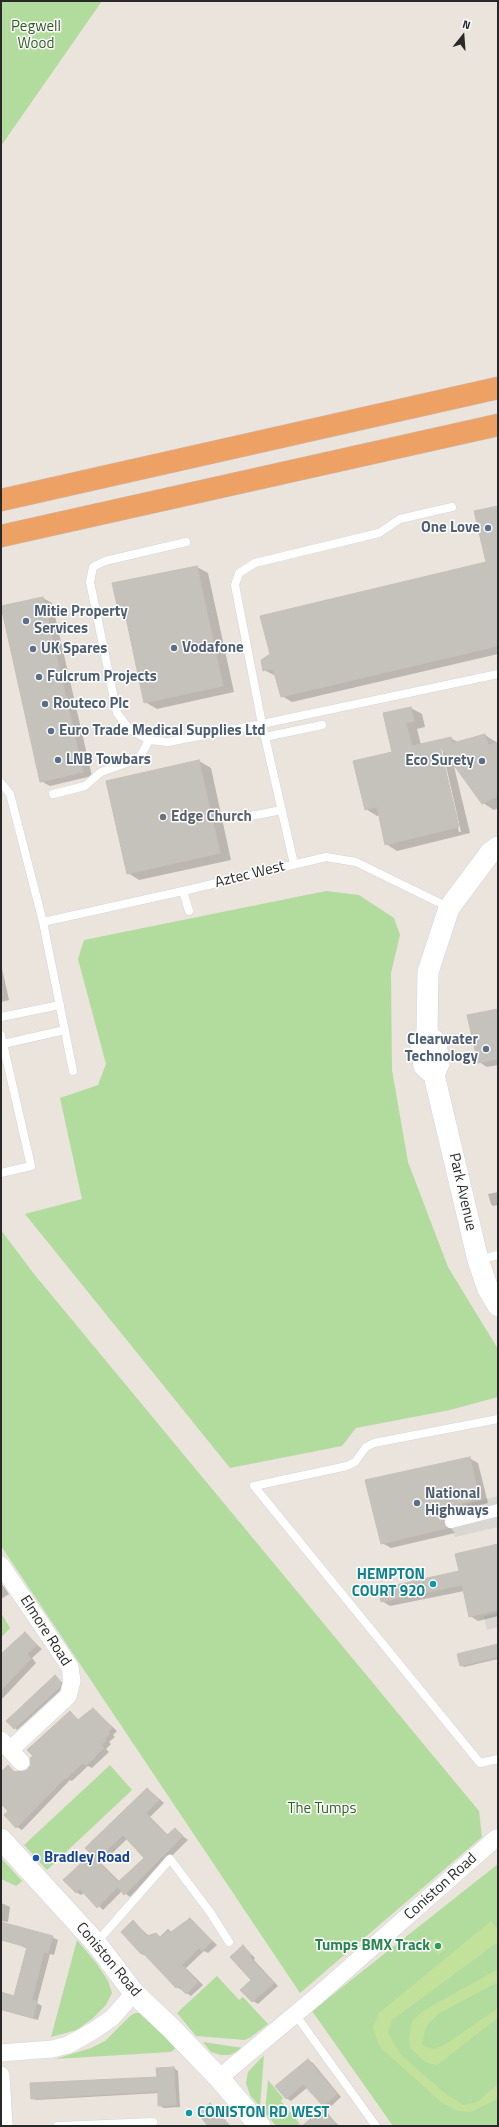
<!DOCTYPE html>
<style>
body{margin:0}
#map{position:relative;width:499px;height:2127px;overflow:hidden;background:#eae4dc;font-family:"Titillium Web",sans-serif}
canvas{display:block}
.frame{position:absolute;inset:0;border:2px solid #292929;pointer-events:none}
.north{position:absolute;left:443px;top:16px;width:40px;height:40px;-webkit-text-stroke:3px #fff;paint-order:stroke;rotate:17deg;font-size:11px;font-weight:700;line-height:16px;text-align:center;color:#292929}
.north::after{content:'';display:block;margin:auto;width:14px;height:18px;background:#292929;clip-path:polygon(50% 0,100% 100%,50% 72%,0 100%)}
</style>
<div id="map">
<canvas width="499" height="2127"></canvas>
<div class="frame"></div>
<div class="north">N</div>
</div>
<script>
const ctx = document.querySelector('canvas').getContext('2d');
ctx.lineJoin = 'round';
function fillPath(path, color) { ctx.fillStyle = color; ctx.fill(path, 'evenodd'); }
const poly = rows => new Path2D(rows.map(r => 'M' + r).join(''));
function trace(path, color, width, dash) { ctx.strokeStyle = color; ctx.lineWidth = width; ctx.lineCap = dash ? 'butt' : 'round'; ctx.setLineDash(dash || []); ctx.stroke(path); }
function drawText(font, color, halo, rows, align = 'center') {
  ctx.font = font + ' "Titillium Web",sans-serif'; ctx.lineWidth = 3; ctx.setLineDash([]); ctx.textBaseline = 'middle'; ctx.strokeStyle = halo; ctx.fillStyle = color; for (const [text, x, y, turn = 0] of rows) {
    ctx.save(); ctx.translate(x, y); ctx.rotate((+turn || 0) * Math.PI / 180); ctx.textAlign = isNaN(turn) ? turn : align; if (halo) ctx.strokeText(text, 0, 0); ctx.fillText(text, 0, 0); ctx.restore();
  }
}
fillPath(poly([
 [1,1,102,1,1,146],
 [326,891,359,895,394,918,400,935,391,973,392,1070,408,1162,448,1267,498,1349,498,1397,450,1410,356,1428,342,1446,230,1468,25,1214,82,1199,60,1098,98,1085,106,1064,78,959,84,940],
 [1,1230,34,1274,479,1811,482,1837,300,1993,1,1546],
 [1,1613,10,1628,1,1638],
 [110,1765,132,1790,47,1870,24,1845],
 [1,1858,22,1881,16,1886,1,1879],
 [498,1864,498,2126,393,2126,312,2011],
 [77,1940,97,1964,108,1981,112,1993,106,2005,93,2018,77,2030,51,2037],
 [217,1976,239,2000,243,1997,268,2024,251,2037,245,2040,196,2036,177,2013],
 [135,2013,140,2013,177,2044,175,2049,171,2052,55,2059,91,2048,105,2041,130,2016],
 [203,2042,243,2048,230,2055,221,2055,211,2052],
 [264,2055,260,2107,250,2095,246,2083,248,2072],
 [268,2080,283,2098,281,2101,300,2124,297,2126,276,2126,265,2113]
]), '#b2db9e');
fillPath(poly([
 [491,1921,498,1929,498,1942,392,2020,388,2033,399,2053,445,2093,463,2105,477,2102,498,2084,498,2098,495,2100,471,2112,458,2111,442,2103,382,2049,378,2043,373,2027,379,2013],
 [437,1937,446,1949,438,1955,429,1943],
 [498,1969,498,1982,438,2014,426,2027,422,2044,426,2047,434,2049,446,2044,498,2008,498,2018,437,2065,425,2062,410,2048,409,2037,412,2021,423,2011]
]), '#c2e19a');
fillPath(poly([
 [498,1496,498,1527,455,1537,448,1509],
 [498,1613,498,1627,487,1630,484,1616]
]), '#dad7d2');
fillPath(poly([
 [498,507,498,654,292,702,282,696,276,676,264,670,487,563],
 [197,567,208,573,234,692,157,709,145,702,126,613,119,609],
 [43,598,52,603,92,776,50,786,41,781,1,607],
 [411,708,422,714,425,727,417,729,421,745,451,738,459,743,485,735,496,742,498,744,498,808,494,810,483,803,453,762,470,833,397,851,386,844,380,815,377,816,366,809,393,752],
 [439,748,442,748,461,832,459,832],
 [199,761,211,768,231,860,139,880,128,873],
 [1,964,9,1000,1,1002],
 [498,1010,498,1065,487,1067,479,1062],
 [498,1192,498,1205,493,1206,491,1204,488,1194],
 [469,1458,478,1463,488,1503,454,1512,456,1521,452,1529,455,1533,391,1548,382,1543],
 [498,1545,498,1616,478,1621,470,1616,464,1591,390,1606,382,1601,460,1571],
 [1,1583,9,1594,1,1599],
 [25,1634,42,1649,32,1658,36,1663,1,1700,1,1655],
 [498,1645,498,1659,464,1667,461,1665],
 [55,1677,64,1684,62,1689,17,1730,15,1728,7,1721],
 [93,1709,117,1731,113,1735,115,1737,109,1742,111,1744,106,1749,109,1752,92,1768,88,1766,72,1781,70,1780,22,1830,17,1827,9,1811,1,1803,1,1773,8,1766,16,1773,28,1771,70,1712,79,1720],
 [148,1789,164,1803,150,1817,169,1836,175,1830,188,1840,130,1897,122,1891,103,1910,85,1892,81,1895,76,1892,91,1855,95,1857],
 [127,1839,145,1858,120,1882,99,1861,103,1862],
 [1,1903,10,1907,8,1922,1,1921],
 [190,1919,217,1945,208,1953,204,1951,186,1968,203,1985,191,1996,177,1987,147,1956,141,1954,134,1922,149,1936,156,1934,161,1937,172,1933],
 [52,1937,58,1940,54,1955,50,1954,37,2003,42,2006,38,2020,1,2010,1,1993,15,1997,28,1949,12,1942],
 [243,1946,255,1958,254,1960,278,1986,258,2004,253,2001,253,1980],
 [308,2060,313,2063,341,2097,329,2108,308,2087,291,2101,286,2098],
 [174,2068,178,2071,180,2107,164,2108,159,2105,159,2093,36,2100,32,2098,158,2078],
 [323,2110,339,2126,304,2126]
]), '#0003');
const building = poly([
 [498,506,498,646,281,697,273,669,263,671,261,660,270,654,260,616,486,562,474,511,498,506],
 [197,566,223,686,144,703,124,608,118,610,112,583,197,566],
 [43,597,83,772,40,782,1,606,43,597],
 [411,707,414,721,406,723,412,746,451,737,453,743,485,734,488,745,498,743,498,796,482,804,440,746,459,827,385,845,377,807,365,810,353,761,392,752,383,713,411,707],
 [199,760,220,853,127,874,106,781,199,760],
 [498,1009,498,1059,478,1063,467,1015,498,1009],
 [470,1457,479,1498,446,1508,447,1516,444,1523,447,1528,381,1544,365,1480,470,1457],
 [498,1544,498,1610,469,1617,462,1585,381,1602,378,1589,459,1571,455,1554,498,1544],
 [25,1632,37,1645,27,1654,31,1659,1,1690,1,1654,25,1632],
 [498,1644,498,1657,460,1666,457,1654,498,1644],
 [55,1675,61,1682,60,1687,14,1729,6,1721,55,1675],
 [93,1708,112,1728,108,1732,110,1734,105,1739,106,1741,101,1745,104,1748,86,1766,83,1763,66,1779,65,1778,16,1828,4,1815,8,1811,1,1804,1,1772,8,1765,14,1772,27,1770,31,1765,30,1758,33,1756,27,1750,70,1711,78,1720,93,1708],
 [147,1788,159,1800,146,1813,167,1835,175,1828,183,1836,124,1895,118,1887,97,1908,80,1889,76,1893,63,1880,91,1854,118,1882,144,1858,123,1835,97,1860,85,1848,147,1788],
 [190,1918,212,1941,202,1951,199,1948,182,1965,198,1982,186,1994,179,1986,176,1988,143,1953,141,1954,121,1932,133,1920,147,1936,156,1933,160,1937,168,1929,171,1932,190,1918],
 [1,1922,53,1936,48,1953,44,1952,32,2000,37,2001,33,2018,1,2009,1,1992,14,1996,27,1947,1,1940,1,1922],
 [243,1945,251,1955,249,1956,274,1983,252,2002,240,1990,251,1980,230,1957,243,1945],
 [308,2059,337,2094,323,2106,303,2084,286,2099,275,2086,308,2059],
 [174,2067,176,2105,158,2106,158,2091,31,2099,30,2083,157,2077,156,2068,174,2067],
 [210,2103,220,2114,230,2126,208,2126,198,2114,210,2103],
 [323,2108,338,2126,302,2126,323,2108]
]);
fillPath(building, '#c5c1bb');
trace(building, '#c5c0b6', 1);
const service = poly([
 [186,542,105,561,93,567,90,582,117,713,129,729,149,740,168,742,262,724,498,674],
 [265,737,322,725],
 [1,783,10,794,43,922,73,1071],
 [53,794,85,786,101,772,135,760,141,755,149,740],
 [240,818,282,810],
 [294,864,262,724,235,585,239,573,255,563,379,533,400,519,452,507],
 [183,891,189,911],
 [43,922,183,891,326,857,356,862,448,907],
 [1,1017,60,1005],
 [1,1035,3,1044,65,1030],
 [1,1173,31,1166,3,1044],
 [478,1260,498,1255],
 [498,1419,374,1443,366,1447,355,1462,347,1466,254,1486,480,1763,498,1759],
 [96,1943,170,1859,210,1912,229,1942],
 [295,2014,376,2126],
 [58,2126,153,2122]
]);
const pedestrian = poly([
 [451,1522,498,1510]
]);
const minor = poly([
 [1,1565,70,1667,72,1681,68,1696,10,1750],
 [1,1740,21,1762],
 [1,2053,52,2049,68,2045,93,2031,112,2018,134,1993],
 [1,2075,4,2126],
 [219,2078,317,1996,496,1838]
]);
const tertiary = poly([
 [498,847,490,853,449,908,428,972,427,1034,421,1045,424,1066,434,1075,478,1260,488,1289,498,1306],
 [427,1034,436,1042,439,1063,434,1075],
 [1,1839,96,1943,134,1993,170,2027,219,2078,260,2126]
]);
const motorway = poly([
 [1,500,498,388],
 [1,536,498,425]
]);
trace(service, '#d1d4e0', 9);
trace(pedestrian, '#d1d4e0', 13);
trace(minor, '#d1d4e0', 18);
trace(tertiary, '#d1d4e0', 22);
trace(motorway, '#c3c3c3', 23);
trace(service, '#fff', 8);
trace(pedestrian, '#fff', 12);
trace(minor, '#fff', 17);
trace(tertiary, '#fff', 21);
trace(motorway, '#eda164', 22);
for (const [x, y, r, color] of [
 [488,528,4,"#5c6f8a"],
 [26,621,4,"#5c6f8a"],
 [174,648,4,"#5c6f8a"],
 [33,649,4,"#5c6f8a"],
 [39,677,4,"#5c6f8a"],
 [45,704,4,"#5c6f8a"],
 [51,731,4,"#5c6f8a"],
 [58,760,4,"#5c6f8a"],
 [482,761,4,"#5c6f8a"],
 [163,817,4,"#6b7280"],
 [486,1049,4,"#5c6f8a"],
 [417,1503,4,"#5c6f8a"],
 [433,1584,4,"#0f9aa8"],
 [36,1858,4,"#1a4fb4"],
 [438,1946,4,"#2e9e5b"],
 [189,2113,4,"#0f9aa8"]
]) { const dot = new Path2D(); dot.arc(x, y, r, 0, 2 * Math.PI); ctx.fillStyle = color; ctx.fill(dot); trace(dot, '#fff', 1.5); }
drawText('15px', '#2d5e21', '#fff', [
 ["Pegwell",36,27],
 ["Wood",36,44],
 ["The Tumps",322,1809]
]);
drawText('bold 15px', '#4e5e75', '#fff', [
 ["One Love",480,528,"right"],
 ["Mitie Property",34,612],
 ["Services",34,629],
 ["Vodafone",182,648],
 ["UK Spares",41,649],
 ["Fulcrum Projects",47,677],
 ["Routeco Plc",53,704],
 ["Euro Trade Medical Supplies Ltd",59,731],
 ["LNB Towbars",66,760],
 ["Eco Surety",474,761,"right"],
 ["Clearwater",478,1040,"right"],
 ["Technology",478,1057,"right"],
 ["National",425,1494],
 ["Highways",425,1511]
], 'left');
drawText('bold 15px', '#5b616d', '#fff', [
 ["Edge Church",171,817]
], 'left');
drawText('15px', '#292929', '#fff', [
 ["Aztec West",250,875,-14],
 ["Park Avenue",462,1192,77],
 ["Elmore Road",45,1631,57],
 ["Coniston Road",441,1887,-42],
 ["Coniston Road",108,1960,50]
]);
drawText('bold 15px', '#0d838f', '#fff', [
 ["HEMPTON",425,1575],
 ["COURT 920",425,1592],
 ["CONISTON RD WEST",197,2113,"left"]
], 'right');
drawText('bold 15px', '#164399', '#fff', [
 ["Bradley Road",44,1858]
], 'left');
drawText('bold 15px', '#27864d', '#fff', [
 ["Tumps BMX Track",430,1946]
], 'right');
</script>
